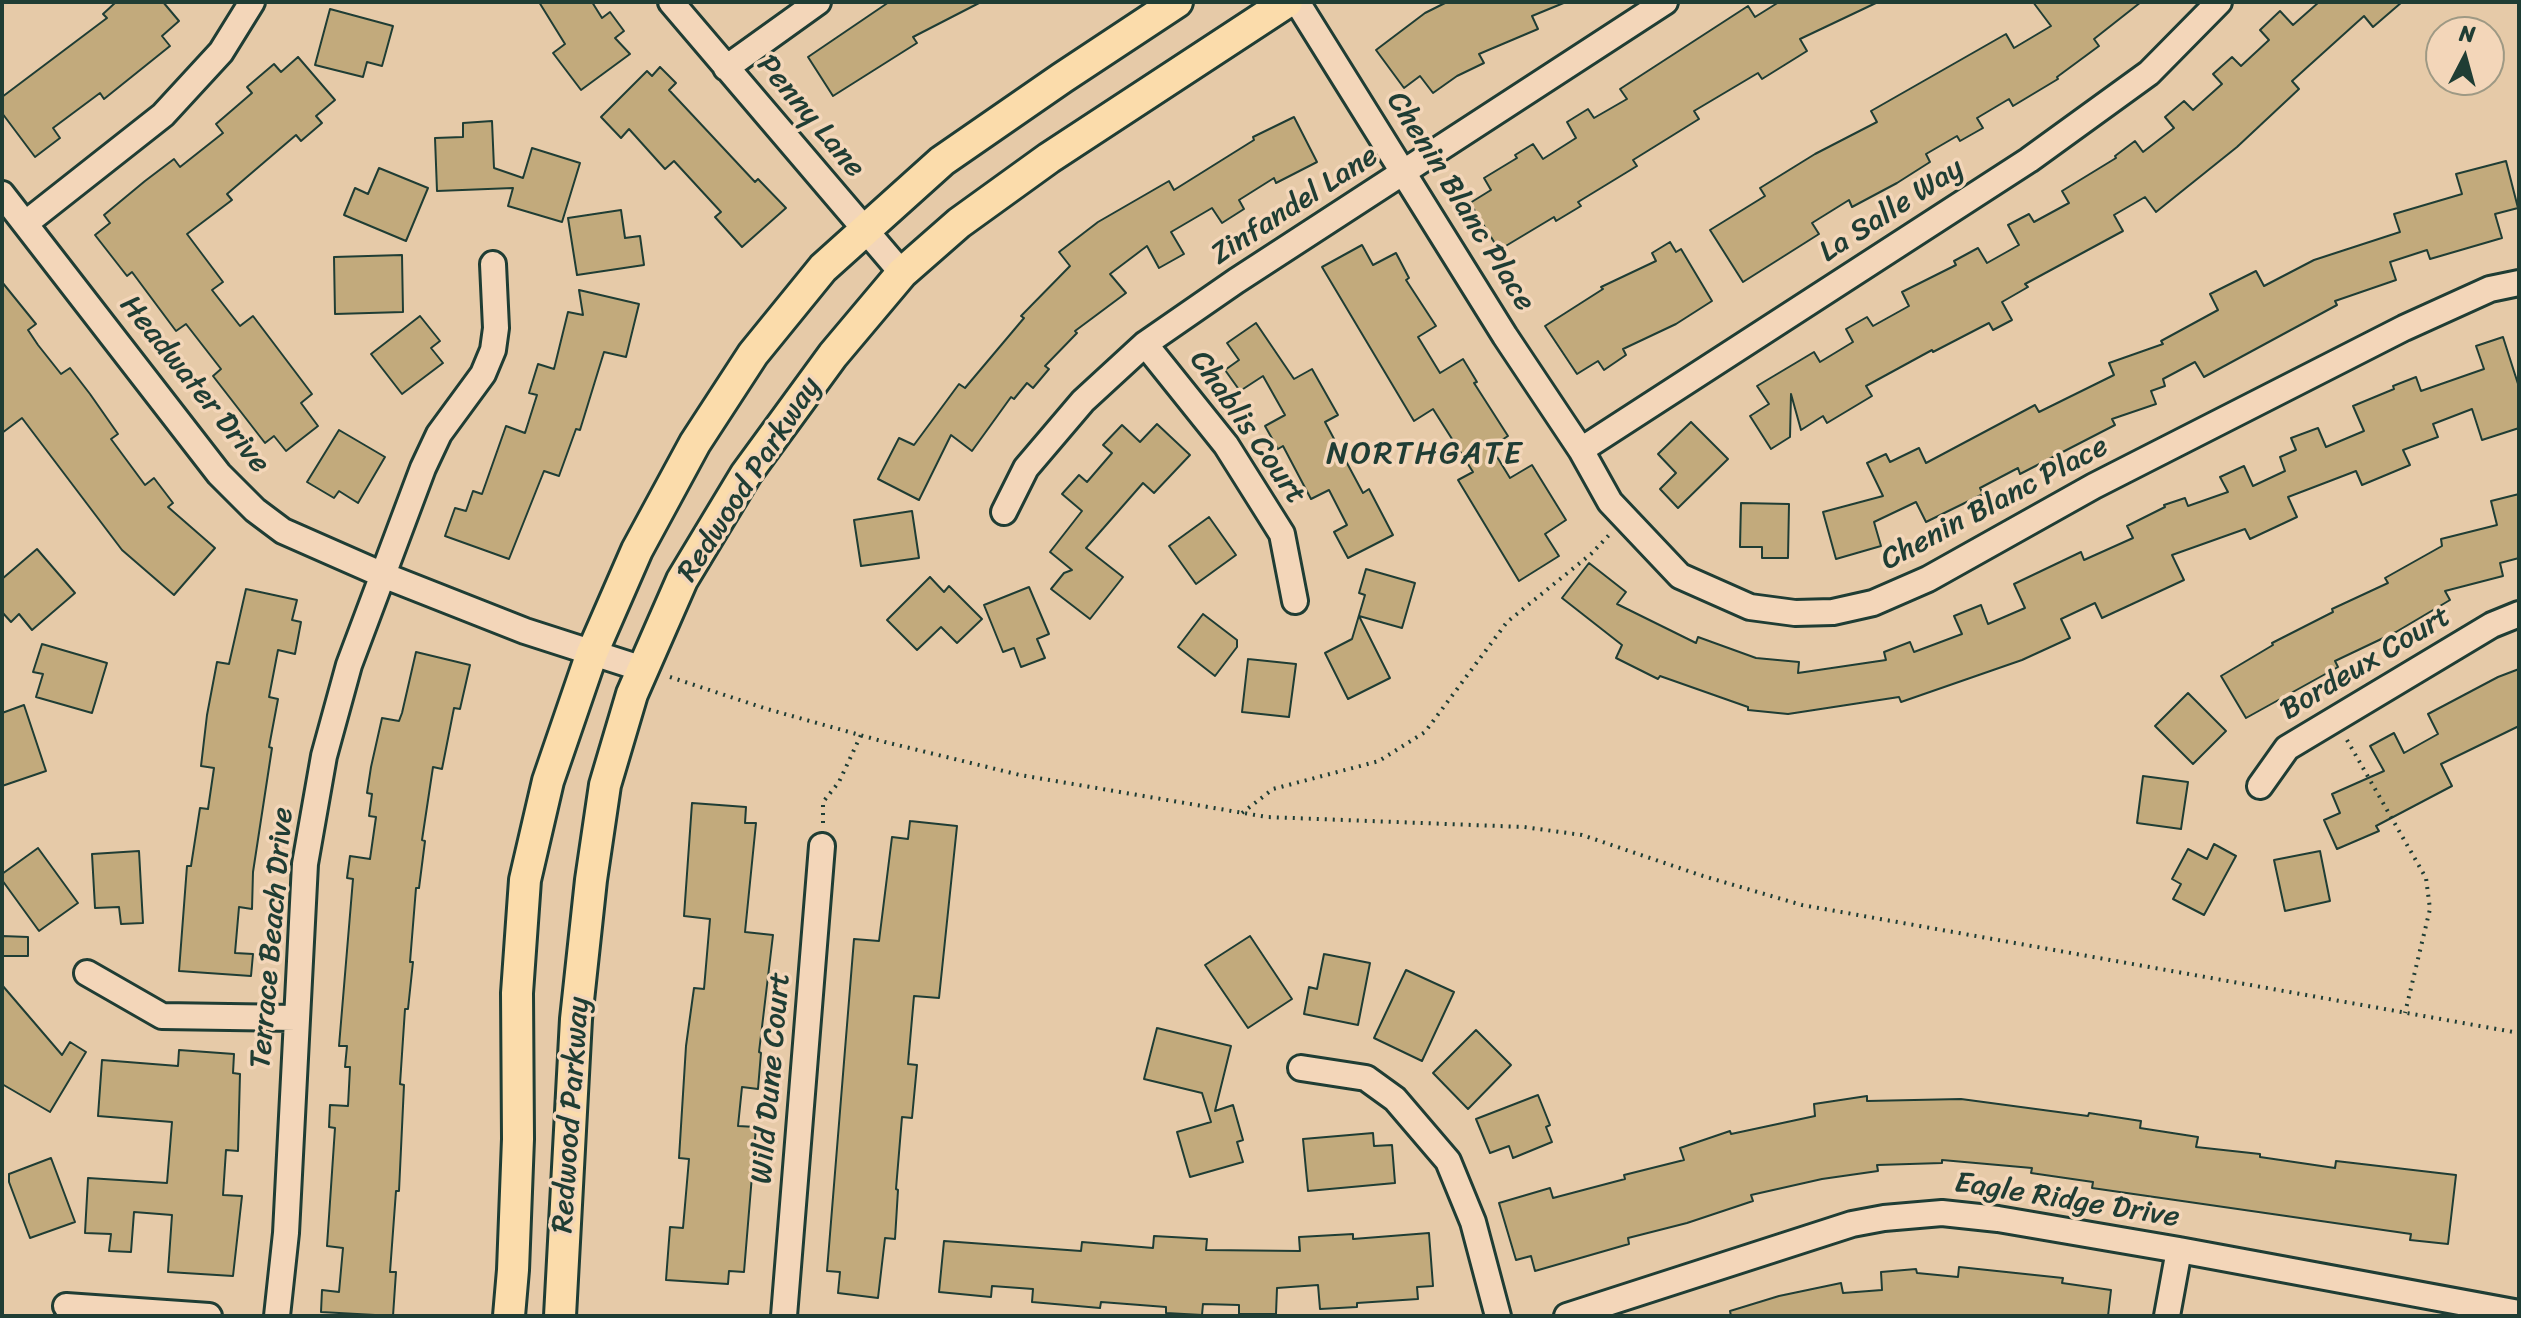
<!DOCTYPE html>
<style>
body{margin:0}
#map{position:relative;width:2521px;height:1318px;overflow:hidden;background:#e6caa8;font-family:Sriracha,sans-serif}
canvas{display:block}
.frame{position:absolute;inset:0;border:4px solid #1f3d34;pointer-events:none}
.north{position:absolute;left:2425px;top:16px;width:80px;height:80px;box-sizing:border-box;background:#f3d6b9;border:2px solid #9e9984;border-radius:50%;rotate:6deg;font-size:22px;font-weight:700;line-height:32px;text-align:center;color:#1f3d34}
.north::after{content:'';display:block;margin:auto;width:28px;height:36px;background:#1f3d34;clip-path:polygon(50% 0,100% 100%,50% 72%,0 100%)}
</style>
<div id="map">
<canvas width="2521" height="1318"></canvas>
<div class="frame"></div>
<div class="north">N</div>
</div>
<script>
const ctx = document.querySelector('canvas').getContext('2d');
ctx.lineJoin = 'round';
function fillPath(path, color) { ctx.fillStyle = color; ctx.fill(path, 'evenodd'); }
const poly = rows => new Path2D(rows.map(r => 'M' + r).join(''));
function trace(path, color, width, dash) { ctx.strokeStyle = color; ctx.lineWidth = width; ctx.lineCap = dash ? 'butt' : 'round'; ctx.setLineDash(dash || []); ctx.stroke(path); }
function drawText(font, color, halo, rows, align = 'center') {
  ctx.font = font + ' Sriracha,sans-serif'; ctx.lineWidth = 7; ctx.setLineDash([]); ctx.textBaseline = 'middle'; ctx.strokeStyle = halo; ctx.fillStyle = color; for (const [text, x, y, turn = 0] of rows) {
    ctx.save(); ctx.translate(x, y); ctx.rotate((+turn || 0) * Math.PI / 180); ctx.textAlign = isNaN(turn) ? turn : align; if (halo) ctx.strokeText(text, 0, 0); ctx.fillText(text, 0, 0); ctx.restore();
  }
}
const building = poly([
 [116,2,163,2,179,21,162,36,170,46,104,99,100,93,53,128,60,138,35,157,2,113,2,97,107,18,103,14,116,2],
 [539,2,592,2,602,18,610,12,624,31,615,38,630,54,581,90,553,53,565,44,539,2],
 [889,2,981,2,913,37,917,43,833,96,808,57,889,2],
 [1447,2,1566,2,1532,16,1538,29,1479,54,1484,63,1457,76,1433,93,1420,76,1404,88,1376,50,1425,13,1447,2],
 [1779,2,1878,2,1800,39,1807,51,1762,79,1758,73,1694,111,1699,119,1633,160,1637,166,1578,202,1581,206,1556,221,1554,217,1499,250,1470,203,1491,190,1484,178,1517,158,1515,155,1533,144,1543,159,1576,138,1567,122,1588,109,1594,118,1627,99,1620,89,1748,6,1755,17,1779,2],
 [2033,2,2141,2,2094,39,2099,46,2057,77,2058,79,2013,106,2009,99,1977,118,1983,128,1960,141,1957,136,1926,154,1930,162,1897,183,1852,207,1849,200,1812,223,1819,234,1743,282,1710,230,1765,196,1760,188,1815,154,1877,122,1871,111,2006,34,2014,48,2051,26,2033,2],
 [2319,2,2402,2,2373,27,2364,16,2292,81,2299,89,2237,147,2156,212,2145,197,2114,215,2123,231,2025,284,2028,287,2002,302,2012,320,1993,330,1989,323,1933,352,1932,350,1866,386,1872,396,1827,423,1823,416,1801,430,1791,394,1790,437,1771,449,1750,416,1769,404,1757,386,1814,352,1820,362,1853,342,1846,329,1867,317,1873,326,1909,306,1902,292,1956,265,1954,261,1978,248,1987,263,2019,245,2008,225,2029,214,2034,222,2069,203,2062,191,2116,158,2115,156,2135,141,2143,152,2174,128,2165,117,2184,101,2193,110,2222,84,2213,74,2232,57,2241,66,2269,40,2260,30,2280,11,2293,25,2319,2],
 [330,9,393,26,382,66,367,62,363,77,315,65,330,9],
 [298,57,335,100,316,116,322,123,301,141,296,135,227,194,232,200,187,234,223,282,212,290,240,326,253,316,312,394,301,403,318,426,286,451,274,436,265,443,213,376,221,369,186,324,176,331,132,272,127,276,95,235,110,223,104,215,145,181,174,159,180,167,223,133,216,124,252,93,247,87,274,64,281,72,298,57],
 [660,67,676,83,669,90,755,182,758,179,786,208,742,247,715,217,721,212,674,161,665,169,629,129,621,138,601,117,647,71,652,76,660,67],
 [1294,117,1317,162,1276,183,1274,178,1239,200,1244,209,1222,223,1212,208,1171,232,1184,254,1159,268,1147,246,1110,274,1126,293,1075,331,1077,333,1045,366,1049,369,1033,388,1027,383,1014,399,1011,397,972,451,951,435,919,500,878,479,899,438,914,445,959,384,965,388,1024,318,1021,316,1070,266,1059,252,1098,222,1169,181,1174,190,1254,140,1253,137,1294,117],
 [492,121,494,168,523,178,532,148,580,163,562,222,508,206,513,188,437,191,435,138,463,137,463,123,492,121],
 [2506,161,2518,208,2495,214,2502,238,2430,259,2427,250,2390,262,2396,280,2335,301,2337,305,2204,377,2195,362,2163,379,2165,386,2151,391,2156,404,2112,419,2115,425,2020,474,2018,468,1980,488,1983,494,1926,522,1916,502,1874,522,1881,546,1836,559,1823,512,1883,496,1867,463,1886,454,1890,462,1919,448,1926,463,2035,405,2039,412,2114,375,2109,363,2163,344,2161,341,2218,310,2210,294,2256,271,2264,286,2314,260,2400,232,2394,214,2462,194,2456,174,2506,161],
 [379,168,428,188,406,241,344,215,355,188,368,194,379,168],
 [621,210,625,238,640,236,644,265,577,275,568,218,621,210],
 [1670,242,1676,252,1681,249,1712,301,1676,324,1623,349,1626,355,1604,370,1598,361,1577,374,1545,326,1603,289,1601,287,1656,261,1652,253,1670,242],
 [1362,245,1373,265,1396,253,1409,278,1406,280,1436,326,1418,337,1440,373,1463,359,1477,382,1474,383,1508,436,1491,447,1510,478,1532,465,1566,520,1545,534,1559,556,1519,581,1458,480,1473,472,1433,409,1414,421,1322,267,1362,245],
 [402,255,403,312,335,314,334,257,402,255],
 [2,282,36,324,28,330,38,345,61,374,70,368,90,394,118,434,111,439,145,485,154,478,173,503,168,507,215,548,174,595,122,550,22,418,2,433,2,282],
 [579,290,639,304,626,357,604,352,580,430,576,429,559,476,544,471,509,559,445,536,455,508,466,511,473,491,482,494,506,426,525,433,537,395,529,393,538,364,554,369,568,312,583,315,579,290],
 [420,316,440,341,431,348,443,363,402,394,371,354,420,316],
 [1256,323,1294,379,1312,369,1338,415,1325,422,1363,493,1369,489,1393,535,1348,558,1334,532,1347,525,1329,490,1311,499,1283,446,1278,449,1265,426,1285,415,1263,376,1240,391,1225,370,1239,360,1227,343,1256,323],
 [2503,337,2519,387,2519,428,2482,440,2472,409,2433,424,2438,437,2403,450,2410,465,2362,485,2356,471,2288,497,2297,517,2250,539,2245,529,2172,555,2184,580,2102,618,2095,603,2061,619,2070,638,2022,660,1901,702,1899,697,1788,714,1748,710,1748,707,1660,676,1658,679,1616,658,1622,645,1562,598,1589,563,1626,592,1617,604,1696,643,1698,637,1756,658,1799,662,1798,673,1886,660,1884,652,1910,642,1914,652,1962,634,1954,616,1981,605,1988,624,2025,608,2014,584,2081,552,2084,560,2133,538,2127,526,2165,507,2164,505,2185,498,2188,506,2228,492,2220,477,2244,466,2253,486,2285,471,2280,457,2296,450,2291,438,2318,428,2326,447,2364,431,2353,406,2394,389,2393,386,2416,377,2421,391,2484,369,2476,346,2503,337],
 [1691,422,1728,459,1678,508,1660,489,1676,473,1658,454,1691,422],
 [1157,424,1190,455,1154,493,1143,483,1086,548,1123,577,1090,619,1051,589,1064,573,1072,570,1050,552,1082,511,1062,494,1079,475,1087,482,1112,453,1103,445,1122,425,1140,442,1157,424],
 [339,430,385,457,358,503,339,491,334,498,307,482,339,430],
 [2519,494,2519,558,2500,563,2503,576,2445,591,2450,600,2396,632,2335,661,2338,667,2246,718,2221,676,2273,645,2272,643,2333,612,2332,609,2388,583,2385,578,2442,546,2441,539,2497,525,2491,501,2519,494],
 [1741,503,1789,504,1788,558,1762,558,1762,547,1740,547,1741,503],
 [912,511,919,558,861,566,854,520,912,511],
 [1209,517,1236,555,1196,584,1169,546,1209,517],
 [37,549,75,593,32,630,19,614,11,622,2,612,2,579,37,549],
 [1366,569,1415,583,1402,628,1359,616,1390,678,1348,699,1325,653,1352,639,1365,595,1359,593,1366,569],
 [930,577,944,592,949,586,982,619,957,643,941,627,917,650,887,620,930,577],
 [1029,587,1049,634,1037,639,1045,658,1021,667,1014,648,1003,652,984,605,1029,587],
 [246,589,297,600,292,620,301,622,295,654,278,650,269,697,278,699,269,747,272,748,253,872,252,909,239,907,235,953,253,954,251,976,179,971,187,866,191,866,200,808,208,809,214,768,201,766,207,715,217,662,229,664,246,589],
 [1203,614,1237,640,1237,647,1215,676,1178,647,1203,614],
 [42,644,107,663,92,713,36,697,43,674,33,672,42,644],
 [416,652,470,665,460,709,454,708,442,769,433,767,422,840,425,841,419,888,416,888,410,962,413,962,408,1009,405,1009,400,1084,404,1085,399,1191,396,1191,390,1272,396,1272,393,1316,321,1312,322,1290,339,1292,343,1248,327,1246,335,1128,329,1127,330,1105,348,1106,350,1067,345,1067,347,1046,339,1046,353,879,347,878,350,856,370,859,376,817,369,816,372,794,367,793,371,767,382,718,399,721,402,713,416,652],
 [1248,659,1296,664,1289,717,1242,712,1248,659],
 [2519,669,2519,726,2441,764,2452,786,2376,826,2379,831,2337,849,2324,820,2340,813,2332,794,2384,771,2370,746,2394,733,2404,753,2438,734,2428,714,2498,677,2519,669],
 [2188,693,2226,731,2193,764,2155,726,2188,693],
 [24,705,46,771,2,786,2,713,24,705],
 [2143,776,2188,782,2181,829,2137,823,2143,776],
 [692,803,746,807,745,823,756,823,745,932,773,935,759,1052,761,1053,758,1089,742,1087,738,1126,756,1127,744,1272,729,1271,728,1284,666,1280,670,1227,683,1228,689,1159,679,1158,686,1046,694,988,704,989,710,919,684,916,692,803],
 [910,821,957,826,939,998,914,996,908,1064,917,1065,912,1118,902,1117,896,1189,898,1190,895,1239,885,1238,878,1298,838,1293,840,1272,827,1271,854,939,879,941,892,837,908,839,910,821],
 [2214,844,2236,856,2204,915,2173,899,2181,884,2172,879,2188,849,2207,859,2214,844],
 [38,848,78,903,39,931,2,880,2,874,38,848],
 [139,851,143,923,121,924,119,907,95,908,92,854,139,851],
 [2320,851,2330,901,2285,911,2274,860,2320,851],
 [2,936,28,937,28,956,2,956,2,936],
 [1250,936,1292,999,1248,1028,1205,965,1250,936],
 [1324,954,1370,963,1358,1025,1304,1014,1309,987,1317,989,1324,954],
 [1406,970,1454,992,1422,1061,1374,1038,1406,970],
 [2,985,62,1055,70,1042,86,1052,50,1112,2,1084,2,985],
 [1157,1028,1231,1046,1215,1111,1233,1105,1243,1140,1237,1142,1243,1162,1190,1177,1177,1132,1211,1122,1202,1093,1144,1079,1157,1028],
 [1476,1030,1511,1065,1468,1109,1433,1073,1476,1030],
 [179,1050,234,1054,233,1073,240,1074,238,1151,226,1150,223,1195,242,1196,233,1276,168,1272,172,1215,134,1212,131,1252,109,1251,111,1234,85,1233,88,1178,167,1183,172,1122,98,1116,102,1060,178,1066,179,1050],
 [1538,1095,1550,1125,1546,1127,1552,1142,1513,1158,1509,1146,1490,1153,1476,1119,1538,1095],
 [1867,1096,1867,1101,1961,1099,2088,1116,2089,1113,2141,1121,2140,1128,2198,1137,2196,1147,2260,1154,2260,1157,2335,1168,2336,1161,2456,1175,2448,1244,2410,1240,2411,1234,2092,1188,2093,1182,2031,1173,2032,1168,1942,1160,1942,1163,1877,1165,1878,1171,1822,1179,1751,1195,1753,1201,1687,1223,1628,1238,1629,1244,1535,1271,1531,1256,1516,1260,1499,1203,1550,1188,1553,1198,1625,1179,1624,1175,1684,1160,1680,1148,1730,1131,1731,1134,1815,1116,1814,1104,1867,1096],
 [1373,1133,1374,1146,1392,1145,1395,1183,1308,1191,1303,1139,1373,1133],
 [51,1158,75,1222,30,1238,9,1182,9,1174,51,1158],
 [1429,1233,1433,1286,1417,1287,1418,1299,1357,1303,1357,1307,1320,1309,1318,1285,1277,1288,1276,1314,1239,1314,1239,1305,1203,1304,1202,1315,1166,1313,1166,1307,1101,1302,1100,1308,1032,1302,1033,1289,992,1286,991,1297,939,1292,944,1241,1081,1251,1082,1242,1153,1248,1154,1236,1207,1239,1206,1250,1300,1251,1299,1237,1353,1234,1353,1239,1429,1233],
 [1959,1267,2063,1278,2062,1283,2111,1290,2108,1316,1731,1316,1730,1311,1779,1296,1841,1283,1843,1293,1882,1290,1881,1272,1916,1269,1917,1273,1958,1277,1959,1267]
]);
fillPath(building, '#c2aa7c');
trace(building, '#1f3d34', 2);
const minor = poly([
 [671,2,902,273],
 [1297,2,1505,336,1581,450,1610,502,1680,576,1750,607,1795,613,1833,612,1873,603,1928,579,2094,486,2404,328,2490,289,2519,283],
 [726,68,818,2],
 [2,194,219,474,255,510,283,531,383,575,525,631,643,669],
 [26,223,163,115,221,52,252,2],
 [1145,344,1226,445,1282,534,1295,601],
 [1581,450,2029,160,2149,73,2219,2],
 [1004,512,1026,468,1083,401,1145,344,1236,281,1665,2],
 [2260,786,2287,748,2492,625,2519,614],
 [87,973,162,1016,296,1018],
 [1301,1068,1366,1078,1395,1099,1448,1161,1473,1222,1498,1316],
 [66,1306,209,1316],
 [277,1316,286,1233,305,864,324,756,349,665,423,468,439,434,483,374,493,350,496,328,493,264],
 [784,1316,822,846],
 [1567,1316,1852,1224,1884,1218,1942,1213,1998,1219,2179,1250,2519,1313],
 [2167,1316,2179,1250]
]);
const major = poly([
 [509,1316,513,1270,518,1139,517,993,525,880,548,781,592,653,637,550,695,443,753,354,823,268,942,161,1062,78,1177,2],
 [560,1316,576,1019,591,880,605,785,632,694,682,580,746,474,833,355,902,273,959,223,1049,158,1287,2]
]);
trace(minor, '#1f3d34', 30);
trace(major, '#1f3d34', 36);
trace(poly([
 [670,677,767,709,885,742,1020,775,1267,817,1524,827,1582,835,1703,876,1802,905,2519,1033],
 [2347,740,2426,878,2430,909,2405,1013],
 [1242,813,1273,789,1379,761,1425,732,1507,622,1591,554,1610,534],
 [823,823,823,802,839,782,861,735]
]), '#1f3d34', 4, [2, 6]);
trace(minor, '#f3d6b9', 24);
trace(major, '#fbdcab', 30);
drawText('30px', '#1f3d34', '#f3d6b9', [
 ["Penny Lane",810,117,50],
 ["Chenin Blanc Place",1460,202,58],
 ["Zinfandel Lane",1295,206,-33],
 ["La Salle Way",1892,211,-33],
 ["Headwater Drive",194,385,51],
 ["Chablis Court",1247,428,55],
 ["Redwood Parkway",750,480,-57],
 ["Chenin Blanc Place",1995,504,-28],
 ["Bordeux Court",2366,664,-31],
 ["Terrace Beach Drive",273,938,-85],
 ["Wild Dune Court",772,1078,-85],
 ["Redwood Parkway",572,1115,-86],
 ["Eagle Ridge Drive",2067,1201,9]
]);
ctx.letterSpacing = '2px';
drawText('32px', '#1f3d34', '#f3d6b9', [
 ["NORTHGATE",1425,455]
]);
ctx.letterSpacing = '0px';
</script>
